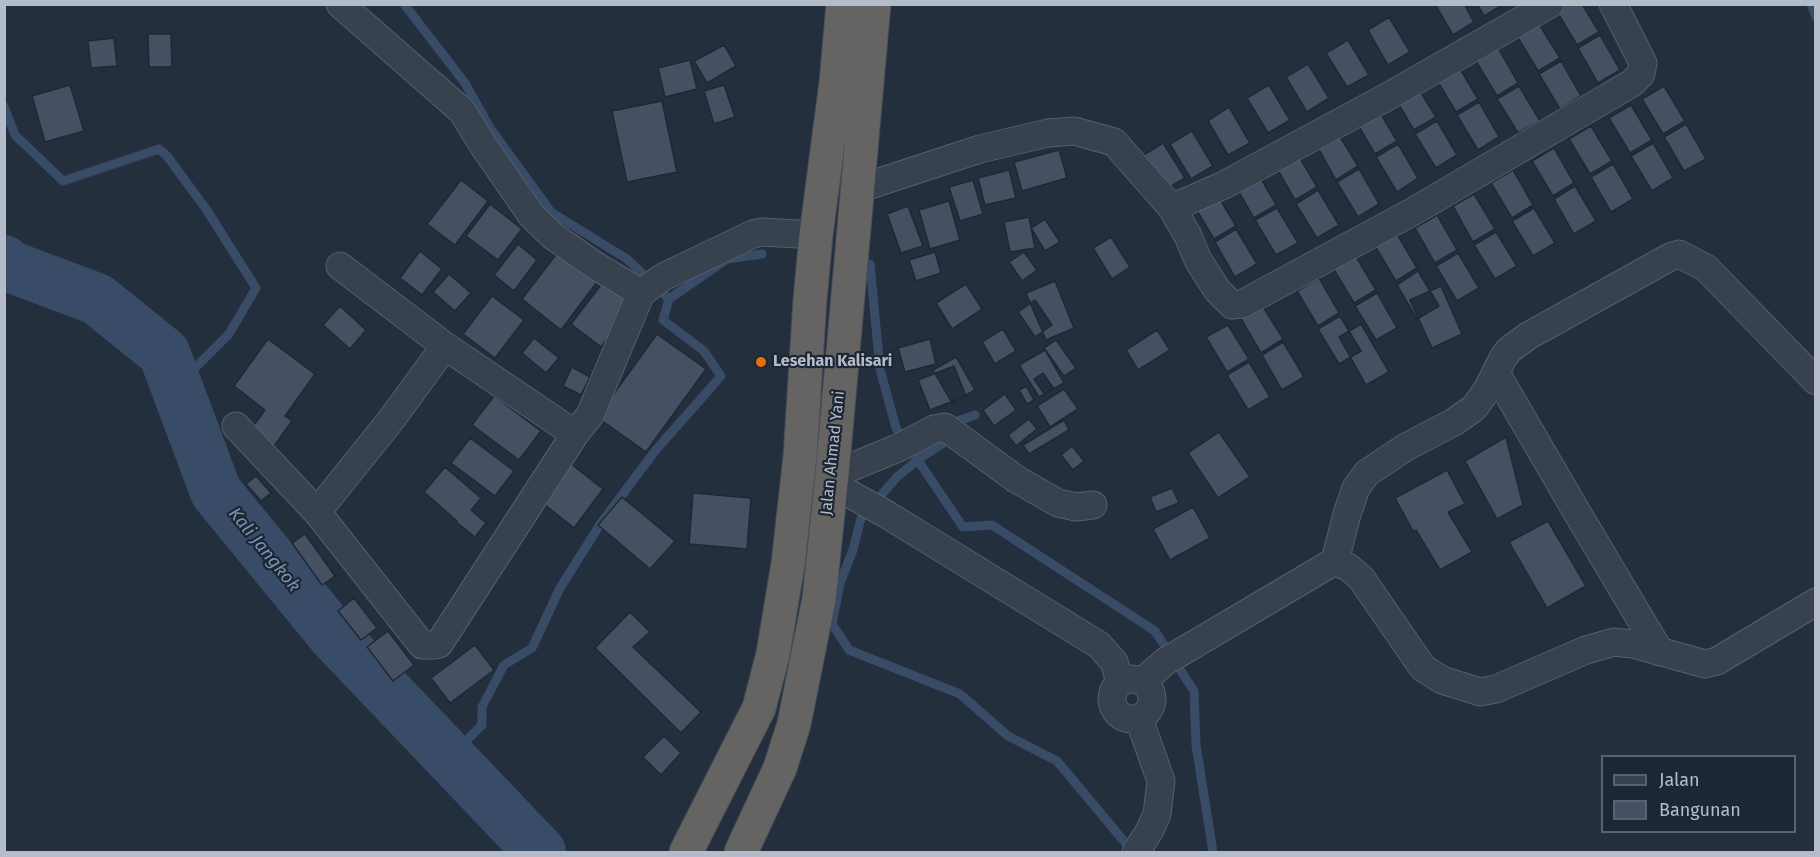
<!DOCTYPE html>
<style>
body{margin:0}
#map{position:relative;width:1820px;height:857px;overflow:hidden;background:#242f3e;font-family:"Fira Sans",sans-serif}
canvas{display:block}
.frame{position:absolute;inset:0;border:6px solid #b4bcc9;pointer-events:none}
.legend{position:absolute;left:1601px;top:755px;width:195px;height:78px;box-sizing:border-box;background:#1d2633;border:2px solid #59626f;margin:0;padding:8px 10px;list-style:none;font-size:18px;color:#b4bcc9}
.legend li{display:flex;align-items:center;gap:12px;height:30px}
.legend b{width:30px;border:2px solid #59626f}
</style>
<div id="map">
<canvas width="1820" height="857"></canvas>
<div class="frame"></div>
<ul class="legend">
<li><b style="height:8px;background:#38414e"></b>Jalan</li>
<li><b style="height:16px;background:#455162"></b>Bangunan</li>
</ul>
</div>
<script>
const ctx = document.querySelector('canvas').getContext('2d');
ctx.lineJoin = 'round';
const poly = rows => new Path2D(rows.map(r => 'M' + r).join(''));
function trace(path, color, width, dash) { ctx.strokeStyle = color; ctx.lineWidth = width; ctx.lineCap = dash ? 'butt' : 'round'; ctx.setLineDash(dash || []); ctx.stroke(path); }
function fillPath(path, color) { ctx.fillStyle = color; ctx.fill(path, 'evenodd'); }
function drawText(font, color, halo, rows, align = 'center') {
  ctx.font = font + ' "Fira Sans",sans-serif'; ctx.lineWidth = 4.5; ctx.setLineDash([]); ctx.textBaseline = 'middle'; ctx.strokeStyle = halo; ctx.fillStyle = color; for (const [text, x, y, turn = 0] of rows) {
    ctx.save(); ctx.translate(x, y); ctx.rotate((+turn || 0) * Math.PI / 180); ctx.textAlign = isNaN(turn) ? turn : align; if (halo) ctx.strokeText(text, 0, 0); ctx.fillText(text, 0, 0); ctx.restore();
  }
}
trace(poly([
 [404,4,465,83,490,128,551,212,627,259,669,299,663,320,704,351,721,376,655,451,601,523,560,588,532,648,504,665,482,707,482,725,450,757],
 [1811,4,1816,17],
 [4,106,15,135,63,181,159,149,167,156,206,209,256,288,229,334,196,367,177,390],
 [870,264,880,369,896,428,963,527,992,525,1155,631,1194,691,1196,745,1213,852],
 [669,299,727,259,762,254],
 [920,458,945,442,949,436,955,422,975,415],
 [914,463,897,477,861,518,853,550,840,583,832,624,849,650,960,694,1008,736,1057,761,1133,852]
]), '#394c67', 9);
trace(poly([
 [4,261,9,266,97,299,164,353,216,492,334,636,540,852]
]), '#394c67', 52);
const building = poly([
 [1435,4,1464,4,1474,22,1453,35,1435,4],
 [1477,4,1504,4,1484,16,1477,4],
 [1565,4,1582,4,1599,32,1577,45,1556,10,1565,4],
 [1389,17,1410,52,1388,65,1368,30,1389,17],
 [1539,24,1560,58,1538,71,1517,36,1539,24],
 [148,34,171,34,172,67,149,67,148,34],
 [1600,35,1620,70,1598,83,1578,48,1600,35],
 [114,38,117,66,91,68,88,41,114,38],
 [1348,40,1369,75,1347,87,1326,53,1348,40],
 [724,45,736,66,707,83,694,61,724,45],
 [1498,48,1518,83,1497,96,1476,61,1498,48],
 [690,60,697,89,665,97,658,68,690,60],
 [1561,61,1581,96,1560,109,1539,74,1561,61],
 [1308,64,1329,98,1307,112,1286,77,1308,64],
 [1457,64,1478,99,1456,112,1435,77,1457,64],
 [1415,83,1436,117,1414,130,1393,95,1415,83],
 [70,85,84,131,45,142,32,96,70,85],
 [724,85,735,117,714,124,704,91,724,85],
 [1269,85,1290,120,1268,133,1247,98,1269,85],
 [1519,86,1540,121,1518,133,1497,99,1519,86],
 [1664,86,1685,121,1663,134,1642,99,1664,86],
 [662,101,677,172,627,182,612,111,662,101],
 [1479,102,1499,137,1478,150,1457,115,1479,102],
 [1631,105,1652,140,1630,153,1609,118,1631,105],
 [1376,106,1397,141,1375,154,1354,118,1376,106],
 [1229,107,1250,143,1228,155,1208,121,1229,107],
 [1437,121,1457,155,1436,168,1415,134,1437,121],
 [1686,124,1706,159,1684,171,1664,137,1686,124],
 [1591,126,1612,161,1590,174,1569,139,1591,126],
 [1192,131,1213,166,1191,179,1170,144,1192,131],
 [1337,132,1358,166,1336,180,1316,144,1337,132],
 [1163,143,1185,178,1163,191,1142,156,1163,143],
 [1653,143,1673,178,1652,191,1631,156,1653,143],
 [1398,144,1418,178,1397,192,1376,157,1398,144],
 [1554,148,1574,183,1553,196,1532,161,1554,148],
 [1059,150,1067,178,1022,191,1014,162,1059,150],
 [1297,153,1317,187,1295,200,1275,165,1297,153],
 [1613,164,1633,199,1611,212,1591,177,1613,164],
 [1359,169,1379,204,1358,217,1337,182,1359,169],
 [1009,170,1016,198,985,205,978,178,1009,170],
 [1256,170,1276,205,1254,218,1234,183,1256,170],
 [1513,170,1533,205,1512,218,1491,183,1513,170],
 [461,180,488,201,455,245,427,224,461,180],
 [973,180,983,214,960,221,949,187,973,180],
 [1575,186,1596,221,1574,234,1554,199,1575,186],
 [1318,190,1339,225,1317,238,1296,204,1318,190],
 [1215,191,1236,226,1214,239,1193,204,1215,191],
 [1474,194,1495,229,1473,242,1453,206,1474,194],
 [949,201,960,240,930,249,919,210,949,201],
 [490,204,522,229,498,260,466,236,490,204],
 [908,206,923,246,901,253,887,214,908,206],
 [1277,208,1298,243,1276,255,1255,220,1277,208],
 [1534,208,1555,243,1533,256,1512,221,1534,208],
 [1437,215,1457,250,1435,263,1415,228,1437,215],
 [1029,217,1035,248,1010,252,1004,222,1029,217],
 [1045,219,1060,242,1045,251,1031,228,1045,219],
 [1236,229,1257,264,1235,277,1215,242,1236,229],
 [1496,232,1517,266,1495,279,1474,245,1496,232],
 [1397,234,1417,268,1396,281,1375,246,1397,234],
 [1111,237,1130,267,1112,279,1093,248,1111,237],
 [518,244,537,260,514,291,494,275,518,244],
 [420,251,442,269,422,295,400,278,420,251],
 [558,252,597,282,561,330,522,299,558,252],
 [935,252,941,273,916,281,909,260,935,252],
 [1024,252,1037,270,1022,281,1009,262,1024,252],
 [1458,253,1479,288,1457,301,1436,266,1458,253],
 [1355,255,1376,290,1354,303,1333,268,1355,255],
 [1418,271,1439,306,1417,319,1397,285,1418,271],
 [449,274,471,293,455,311,433,292,449,274],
 [1319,278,1339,313,1318,326,1297,291,1319,278],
 [604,281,634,304,601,347,571,324,604,281],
 [1055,281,1074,328,1046,340,1026,293,1055,281],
 [966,284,982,309,952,329,936,303,966,284],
 [1441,286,1462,334,1432,348,1410,300,1441,286],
 [1377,293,1397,328,1376,340,1355,306,1377,293],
 [492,296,524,320,495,358,463,334,492,296],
 [1035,300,1052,325,1035,337,1018,312,1035,300],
 [1262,305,1283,339,1261,353,1240,317,1262,305],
 [340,306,366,330,350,349,323,325,340,306],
 [1340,316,1361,351,1339,364,1318,329,1340,316],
 [1361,324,1389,372,1366,385,1339,337,1361,324],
 [1228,325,1249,359,1227,372,1206,337,1228,325],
 [1003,329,1016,351,995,364,982,342,1003,329],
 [1157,330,1170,350,1138,370,1126,350,1157,330],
 [657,334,706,369,646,452,597,417,657,334],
 [534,338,559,358,546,373,522,353,534,338],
 [268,339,315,374,285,416,292,421,272,449,249,432,265,410,234,386,268,339],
 [930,339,936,364,905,372,898,348,930,339],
 [1056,340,1076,368,1064,376,1044,348,1056,340],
 [1283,342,1304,377,1282,390,1262,355,1283,342],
 [1045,350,1064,383,1039,397,1019,365,1045,350],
 [956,357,975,390,952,403,933,370,956,357],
 [1249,362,1270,397,1248,410,1227,375,1249,362],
 [954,366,966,396,930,410,918,380,954,366],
 [572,367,590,377,581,395,563,386,572,367],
 [1043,373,1054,389,1045,395,1034,379,1043,373],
 [1026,386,1034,400,1027,404,1019,390,1026,386],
 [1064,389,1078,409,1050,427,1037,406,1064,389],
 [1005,394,1016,410,994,426,983,410,1005,394],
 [494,396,541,431,519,460,472,425,494,396],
 [1029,419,1037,429,1016,446,1008,435,1029,419],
 [1064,420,1069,430,1029,454,1023,445,1064,420],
 [1219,432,1250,477,1218,498,1188,453,1219,432],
 [1506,437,1523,505,1497,519,1465,461,1506,437],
 [470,438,514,471,495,496,451,463,470,438],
 [1072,446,1084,461,1073,470,1061,455,1072,446],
 [570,463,603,489,574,528,540,501,570,463],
 [445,467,481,498,471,510,486,523,475,537,456,522,457,521,424,492,445,467],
 [1447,470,1465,504,1448,512,1472,552,1440,570,1416,530,1413,531,1395,498,1447,470],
 [256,476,271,493,261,501,246,484,256,476],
 [1172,488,1179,503,1156,512,1150,497,1172,488],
 [693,493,751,498,747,549,689,544,693,493],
 [622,497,675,541,650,569,598,525,622,497],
 [1193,507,1210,538,1170,560,1153,529,1193,507],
 [1548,521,1586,586,1547,608,1509,542,1548,521],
 [305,534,335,576,322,585,292,543,305,534],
 [354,598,377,628,361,640,338,611,354,598],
 [630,612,650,632,633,647,701,712,681,733,595,648,630,612],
 [388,631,414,665,393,681,367,647,388,631],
 [475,645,494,670,450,703,431,678,475,645],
 [664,736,681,753,661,775,643,757,664,736]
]);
fillPath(building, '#455162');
trace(building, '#1f2835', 1.5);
const minor = poly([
 [858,189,980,149,1048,133,1074,131,1114,142,1172,208,1188,236,1198,260,1217,290,1232,305,1242,304,1414,211,1632,83,1641,74,1643,63,1613,4],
 [1172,208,1224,185,1385,98,1550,4],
 [340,266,445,346],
 [641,293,663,277,753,234,762,232,816,235],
 [1496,373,1575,509,1660,652],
 [236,426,317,512,422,645,435,645,439,644,575,434,590,415,641,293,596,266,553,236,532,216,485,148,462,111,340,4],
 [832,475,898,448,934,429,945,427,1016,479,1058,503,1076,507,1093,505],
 [830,483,886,514,1099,645,1114,662,1120,682],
 [317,512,391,420,445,346,575,434],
 [1335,561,1347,514,1356,488,1367,473,1406,447,1454,422,1474,408,1487,390,1503,358,1509,350,1528,336,1670,257,1679,254,1706,268,1816,381],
 '1112 699a20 20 0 1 1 40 0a20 20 0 1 1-40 0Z',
 [1143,681,1166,661,1335,561,1348,567,1361,578,1423,668,1442,680,1480,692,1496,689,1586,650,1614,642,1633,644,1705,664,1717,661,1816,602],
 [1136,852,1150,830,1157,814,1161,781,1139,719]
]);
const trunk = poly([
 [686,852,759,708,773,654,788,564,800,457,810,300,816,235,836,83,843,4],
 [741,852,780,768,794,724,819,599,832,475,874,4]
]);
trace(minor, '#565f6c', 29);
trace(trunk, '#434c59', 35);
trace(minor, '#38414e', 27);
trace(trunk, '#656462', 33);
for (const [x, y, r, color] of [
 [761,362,6,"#e8710a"]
]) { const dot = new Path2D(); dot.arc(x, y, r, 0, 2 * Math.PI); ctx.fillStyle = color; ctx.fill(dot); trace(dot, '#1d2633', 2); }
drawText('bold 16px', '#b4bcc9', '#1d2633', [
 ["Lesehan Kalisari",773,362]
], 'left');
drawText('16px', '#b4bcc9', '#1d2633', [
 ["Jalan Ahmad Yani",833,453,-84]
]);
drawText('italic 18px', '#7c92b1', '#1d2633', [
 ["Kali Jangkok",264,550,51]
]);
</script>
